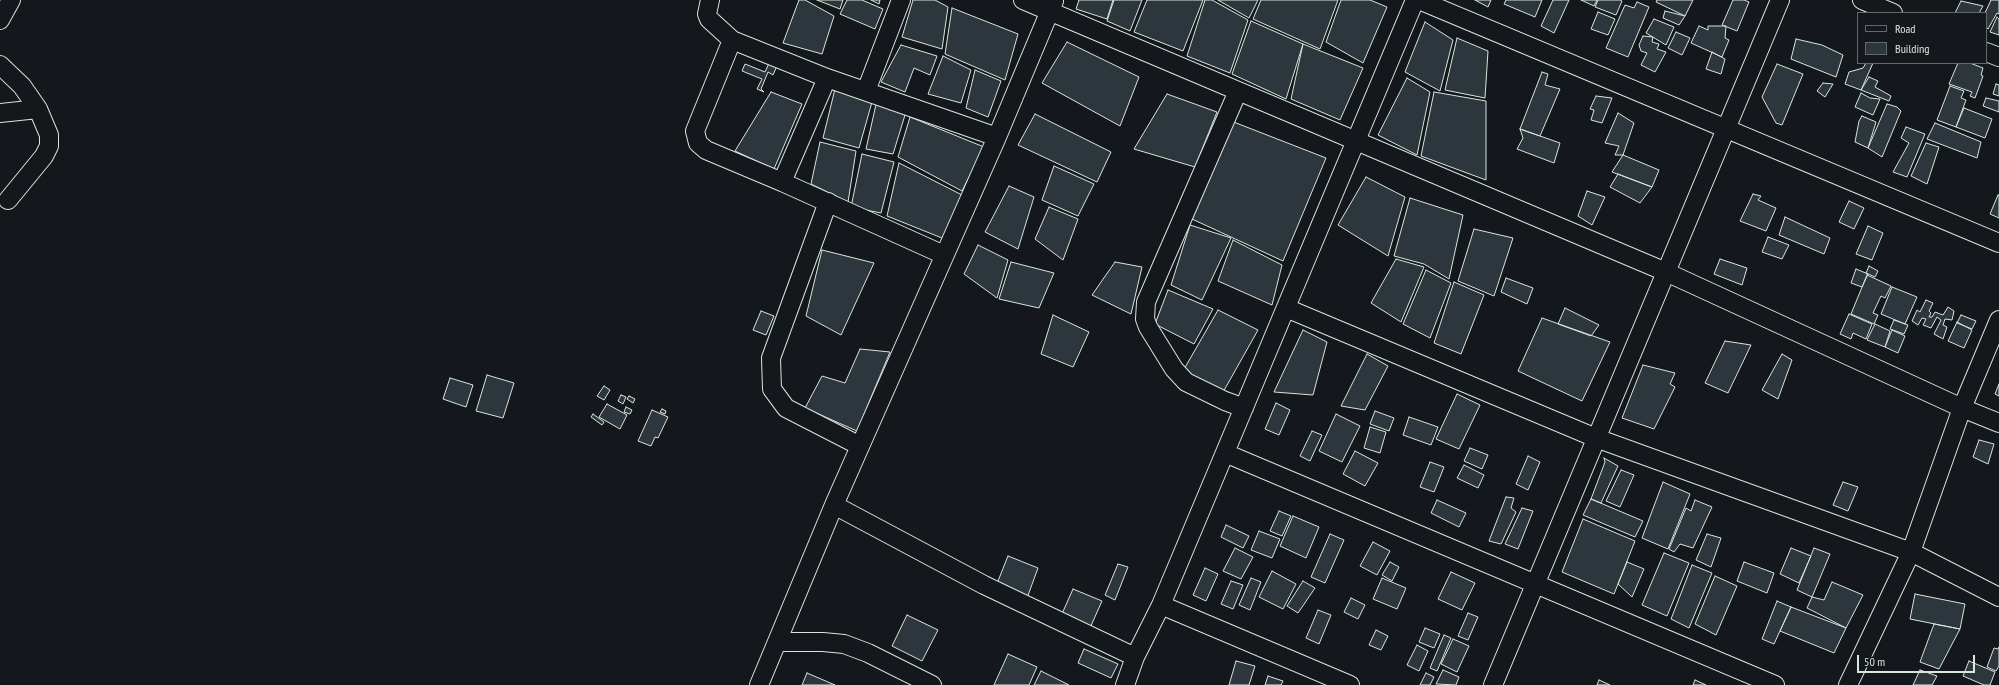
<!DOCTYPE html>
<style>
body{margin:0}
#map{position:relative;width:1999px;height:685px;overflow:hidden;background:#14181c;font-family:"PT Sans Narrow",sans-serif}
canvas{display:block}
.legend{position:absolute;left:1857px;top:12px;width:130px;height:52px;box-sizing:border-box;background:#14181c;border:1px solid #626a69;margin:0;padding:5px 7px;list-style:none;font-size:12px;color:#d8e6dc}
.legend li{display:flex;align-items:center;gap:8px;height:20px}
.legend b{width:20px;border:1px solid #626a69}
.scale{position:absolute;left:1857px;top:655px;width:118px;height:18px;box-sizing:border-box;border:2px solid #d8e6dc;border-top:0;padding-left:5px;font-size:12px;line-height:14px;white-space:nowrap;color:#d8e6dc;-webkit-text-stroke:3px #14181c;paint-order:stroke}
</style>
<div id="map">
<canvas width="1999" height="685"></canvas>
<ul class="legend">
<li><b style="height:5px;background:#14181c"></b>Road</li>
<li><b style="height:11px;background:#2c363c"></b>Building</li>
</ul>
<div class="scale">50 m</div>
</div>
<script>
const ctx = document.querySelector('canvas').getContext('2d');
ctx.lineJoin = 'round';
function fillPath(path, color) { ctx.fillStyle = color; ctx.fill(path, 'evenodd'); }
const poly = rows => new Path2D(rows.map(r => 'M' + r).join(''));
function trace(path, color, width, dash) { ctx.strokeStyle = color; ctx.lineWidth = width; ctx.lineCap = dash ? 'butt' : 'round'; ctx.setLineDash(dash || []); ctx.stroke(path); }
const building = poly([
 [799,0,805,0,834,16,822,54,783,43,799,0],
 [817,0,843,0,840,9,817,0],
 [847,0,862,0,883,9,875,29,840,14,847,0],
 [871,0,880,0,879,4,871,0],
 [913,0,935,0,948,7,942,49,902,37,913,0],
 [1079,0,1113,0,1107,19,1076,9,1079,0],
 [1114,0,1142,0,1130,31,1107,21,1114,0],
 [1147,0,1203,0,1183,51,1134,32,1147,0],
 [1205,0,1212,0,1248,20,1230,73,1187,56,1205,0],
 [1218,0,1258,0,1249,18,1218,0],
 [1261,0,1338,0,1320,49,1253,19,1261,0],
 [1341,0,1370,0,1387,7,1363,63,1326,42,1341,0],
 [1475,0,1491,0,1488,7,1475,0],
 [1506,0,1542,0,1535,17,1504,4,1506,0],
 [1553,0,1569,0,1554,33,1541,26,1553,0],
 [1581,0,1597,0,1594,6,1581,0],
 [1598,0,1620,0,1622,1,1616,15,1595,7,1598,0],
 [1657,0,1693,0,1685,16,1656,2,1657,0],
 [1733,0,1744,0,1749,2,1737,31,1722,25,1733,0],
 [1991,0,1999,0,1999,14,1997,13,1988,29,1986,27,1985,13,1991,0],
 [1961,1,1983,6,1979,13,1955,13,1961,1],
 [1637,2,1649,7,1628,57,1606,48,1625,5,1634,8,1637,2],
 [952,8,1018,34,1005,80,945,54,952,8],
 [1665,11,1685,16,1679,25,1663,18,1665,11],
 [1598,12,1615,19,1608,35,1591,29,1598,12],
 [1997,17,1999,19,1999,35,1990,32,1997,17],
 [1654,19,1674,27,1666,45,1646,33,1654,19],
 [1251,21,1303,44,1286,99,1232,74,1251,21],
 [1425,22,1453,40,1440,91,1405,72,1425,22],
 [1699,26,1708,30,1708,26,1726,26,1725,38,1729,40,1722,57,1691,43,1699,26],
 [1676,32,1690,38,1682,55,1668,48,1676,32],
 [1643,36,1653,37,1652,42,1659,44,1657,49,1666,52,1655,72,1641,65,1647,53,1641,51,1639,45,1643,36],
 [1457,38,1488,51,1485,98,1445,90,1457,38],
 [1796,39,1822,45,1843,55,1836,77,1791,59,1796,39],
 [1067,42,1139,77,1120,126,1042,83,1067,42],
 [1303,44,1363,68,1340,120,1291,99,1303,44],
 [901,45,937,56,930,75,914,68,905,92,881,82,901,45],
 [1712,52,1725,59,1721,74,1706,69,1712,52],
 [943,56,971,70,961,103,928,94,943,56],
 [771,59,780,59,773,75,768,72,761,89,764,92,757,89,762,79,742,71,745,64,765,72,771,59],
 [1866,63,1873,63,1861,90,1845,84,1849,72,1863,68,1866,63],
 [1958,63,1970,63,1983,68,1981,75,1983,76,1975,98,1970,96,1972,92,1949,84,1958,63],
 [1777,64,1803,74,1782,125,1776,123,1762,97,1777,64],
 [975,70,1001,81,988,117,966,108,975,70],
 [1542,72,1548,74,1545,85,1560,89,1540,136,1520,129,1542,72],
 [1869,77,1878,81,1875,87,1891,96,1889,101,1861,90,1869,77],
 [1407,78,1430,92,1417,155,1378,135,1407,78],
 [1823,83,1833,84,1825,97,1817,91,1823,83],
 [1996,84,1999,85,1999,96,1993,94,1996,84],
 [1950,86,1964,91,1961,98,1966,100,1956,127,1937,120,1950,86],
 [835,89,872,102,859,148,823,138,835,89],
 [771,92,802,104,774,169,735,151,771,92],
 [1434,92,1486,101,1486,180,1421,156,1434,92],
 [1861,93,1870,98,1880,99,1873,115,1855,107,1861,93],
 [1167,94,1217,112,1195,167,1134,149,1167,94],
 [1596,96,1612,98,1602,123,1591,120,1594,110,1590,109,1596,96],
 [1986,98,1999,101,1999,112,1983,106,1986,98],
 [877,100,905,115,893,154,866,149,877,100],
 [1887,104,1897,107,1901,111,1882,157,1868,148,1887,104],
 [1964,108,1992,119,1985,138,1956,127,1964,108],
 [1618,113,1634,123,1623,155,1615,155,1619,146,1605,143,1618,113],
 [1035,114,1111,152,1097,182,1018,145,1035,114],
 [1862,116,1876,122,1868,148,1855,142,1859,121,1862,116],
 [910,117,984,147,962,191,898,157,910,117],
 [1231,121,1326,158,1283,261,1192,219,1231,121],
 [1935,123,1981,142,1977,158,1927,139,1935,123],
 [1906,127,1925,134,1907,177,1893,172,1909,143,1901,138,1906,127],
 [1520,129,1560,143,1554,163,1517,149,1523,138,1520,129],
 [820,142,856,151,848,202,811,184,820,142],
 [1926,143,1939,147,1927,184,1911,176,1926,143],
 [862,154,894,162,881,213,851,207,862,154],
 [1623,155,1659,170,1652,187,1612,172,1623,155],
 [899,163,962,195,947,240,887,216,899,163],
 [1054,166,1094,184,1078,216,1042,200,1054,166],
 [1618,174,1652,187,1640,203,1610,187,1618,174],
 [1366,177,1405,197,1388,256,1338,225,1366,177],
 [1009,186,1034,197,1018,249,985,232,1009,186],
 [1587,191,1605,197,1592,225,1578,216,1587,191],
 [1753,194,1761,196,1758,200,1776,208,1766,231,1740,221,1753,194],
 [1998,195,1999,195,1999,218,1990,214,1998,195],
 [1410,198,1463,215,1449,279,1424,264,1394,256,1410,198],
 [1849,201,1864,208,1854,229,1839,222,1849,201],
 [1049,207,1078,219,1063,260,1035,239,1049,207],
 [1785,217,1830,238,1824,254,1779,235,1785,217],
 [1190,225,1231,238,1202,300,1171,285,1190,225],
 [1868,226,1883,233,1872,260,1856,254,1868,226],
 [1474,229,1513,238,1494,296,1458,281,1474,229],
 [1768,237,1789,245,1782,259,1762,252,1768,237],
 [1233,240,1282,265,1272,305,1218,281,1233,240],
 [978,245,1008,260,997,298,964,274,978,245],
 [822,250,874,263,841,335,806,316,822,250],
 [1396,259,1424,267,1401,322,1371,303,1396,259],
 [1720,259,1747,268,1742,285,1714,274,1720,259],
 [1011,262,1054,273,1039,308,999,299,1011,262],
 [1115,262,1142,267,1131,314,1092,295,1115,262],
 [1869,266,1878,271,1875,277,1866,273,1869,266],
 [1856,269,1868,274,1862,287,1851,283,1856,269],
 [1426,270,1451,283,1430,338,1403,324,1426,270],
 [1867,275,1891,286,1885,298,1881,296,1873,313,1878,315,1874,324,1851,314,1867,275],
 [1506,278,1533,288,1527,304,1501,292,1506,278],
 [1454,282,1484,295,1461,354,1434,343,1454,282],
 [1892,287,1917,297,1905,324,1881,314,1892,287],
 [1168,290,1213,309,1194,344,1155,324,1168,290],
 [1926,300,1933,303,1929,311,1931,313,1929,317,1932,317,1935,312,1943,315,1948,307,1954,311,1952,320,1945,319,1943,325,1947,327,1943,339,1934,334,1941,320,1937,317,1931,328,1923,325,1926,319,1922,318,1918,325,1912,321,1917,310,1920,312,1926,300],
 [1565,308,1599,325,1591,336,1558,324,1565,308],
 [1218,310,1258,330,1222,394,1183,371,1218,310],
 [761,311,774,316,766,335,753,330,761,311],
 [1849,314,1872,324,1866,339,1853,333,1851,339,1840,334,1849,314],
 [1053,315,1089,332,1073,367,1041,354,1053,315],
 [1961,315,1976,321,1972,329,1957,323,1961,315],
 [1542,318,1610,342,1582,401,1518,371,1542,318],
 [1894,320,1908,325,1904,334,1890,329,1894,320],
 [1957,322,1972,330,1964,348,1948,341,1957,322],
 [1875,324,1890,331,1885,347,1867,340,1875,324],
 [1303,330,1327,342,1313,395,1274,392,1303,330],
 [1892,330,1905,336,1898,353,1885,347,1892,330],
 [1725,341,1751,345,1728,393,1705,383,1725,341],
 [860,349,890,352,857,431,805,408,822,376,845,383,860,349],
 [1367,354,1388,366,1365,410,1341,406,1367,354],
 [1782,354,1792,360,1778,399,1762,390,1782,354],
 [1643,365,1675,373,1670,384,1675,387,1654,429,1622,418,1643,365],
 [487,375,514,383,503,418,476,411,487,375],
 [450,378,473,385,466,407,443,399,450,378],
 [1999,384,1999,396,1995,394,1999,384],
 [604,386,610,390,604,400,597,396,604,386],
 [1457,394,1480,405,1459,449,1436,439,1457,394],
 [621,395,626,397,623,404,618,401,621,395],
 [629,396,635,399,633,403,627,399,629,396],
 [1276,403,1290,410,1279,435,1265,429,1276,403],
 [607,404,627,415,620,429,599,417,607,404],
 [626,407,632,410,630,414,624,412,626,407],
 [662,409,666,411,665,414,660,412,662,409],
 [652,410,668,417,658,438,655,437,651,446,638,441,652,410],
 [1375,411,1394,418,1389,431,1370,424,1375,411],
 [593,414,604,422,602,425,591,417,593,414],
 [1336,414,1360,426,1342,462,1319,451,1336,414],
 [1409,417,1438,427,1431,445,1403,435,1409,417],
 [1370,427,1386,432,1380,453,1364,448,1370,427],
 [1312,431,1322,435,1310,461,1300,456,1312,431],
 [1979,440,1994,444,1988,464,1973,457,1979,440],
 [1470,448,1488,455,1482,469,1464,461,1470,448],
 [1355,451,1378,463,1365,486,1343,474,1355,451],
 [1528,456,1540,462,1528,490,1516,484,1528,456],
 [1604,458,1618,466,1601,503,1591,499,1605,462,1604,458],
 [1430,462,1444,467,1434,492,1420,487,1430,462],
 [1464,465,1484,475,1478,488,1457,478,1464,465],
 [1621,470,1634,475,1620,507,1606,501,1621,470],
 [1663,482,1690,494,1668,549,1642,538,1663,482],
 [1843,482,1858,487,1848,511,1833,505,1843,482],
 [1506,497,1514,498,1511,508,1516,512,1501,544,1489,541,1506,497],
 [1591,499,1643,521,1635,537,1583,515,1591,499],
 [1437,500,1466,513,1459,527,1431,513,1437,500],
 [1695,500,1712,507,1693,548,1680,544,1674,552,1669,549,1672,542,1686,508,1691,511,1695,500],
 [1522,508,1533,511,1518,549,1505,544,1522,508],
 [1279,511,1291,516,1282,536,1270,531,1279,511],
 [1293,516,1319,527,1306,558,1280,546,1293,516],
 [1583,519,1635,541,1614,594,1562,572,1583,519],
 [1226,525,1249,536,1243,548,1221,537,1226,525],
 [1259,531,1280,539,1272,558,1251,550,1259,531],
 [1330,534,1344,540,1325,583,1311,577,1330,534],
 [1707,534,1721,538,1711,567,1696,560,1707,534],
 [1373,542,1390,551,1377,575,1360,566,1373,542],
 [1235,548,1253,557,1241,579,1223,571,1235,548],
 [1791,548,1811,556,1799,583,1780,574,1791,548],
 [1814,548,1830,554,1812,597,1797,590,1814,548],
 [1664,553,1689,563,1667,616,1642,605,1664,553],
 [1008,556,1038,568,1027,598,996,586,1008,556],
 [1390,562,1399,567,1392,581,1382,575,1390,562],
 [1627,562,1644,569,1632,597,1618,584,1627,562],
 [1744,562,1774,573,1767,593,1737,581,1744,562],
 [1118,564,1128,567,1115,600,1105,595,1118,564],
 [1692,565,1712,573,1689,628,1671,619,1692,565],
 [1205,568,1218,574,1206,601,1193,595,1205,568],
 [1272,571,1296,584,1283,609,1259,597,1272,571],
 [1451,572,1475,583,1462,610,1438,599,1451,572],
 [1715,576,1737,586,1716,635,1695,624,1715,576],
 [1251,578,1261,582,1250,610,1239,605,1251,578],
 [1382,578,1406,588,1397,609,1373,599,1382,578],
 [1231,581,1243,585,1233,609,1221,604,1231,581],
 [1303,581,1315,588,1298,613,1287,606,1303,581],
 [1832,582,1863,595,1846,628,1807,608,1812,597,1824,600,1832,582],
 [1073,589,1102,601,1090,628,1061,616,1073,589],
 [1915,594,1965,604,1960,629,1910,619,1915,594],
 [1351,598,1365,605,1358,619,1344,612,1351,598],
 [1777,601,1791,607,1774,644,1762,639,1777,601],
 [1791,607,1846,628,1834,653,1780,631,1791,607],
 [1318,610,1331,615,1319,644,1306,638,1318,610],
 [1468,613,1478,617,1468,640,1458,636,1468,613],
 [907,615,938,630,922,661,892,646,907,615],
 [1934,624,1960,629,1939,669,1920,662,1934,624],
 [1425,628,1440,634,1434,648,1419,642,1425,628],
 [1376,630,1388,636,1381,650,1369,645,1376,630],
 [1444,635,1451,638,1437,671,1430,668,1444,635],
 [1453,639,1469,646,1457,672,1441,664,1453,639],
 [1417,645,1428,651,1419,671,1407,665,1417,645],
 [1999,647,1999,666,1996,671,1987,667,1994,648,1998,649,1999,647],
 [1084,649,1118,664,1111,678,1078,663,1084,649],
 [1008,654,1037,667,1029,685,994,685,1008,654],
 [1236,661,1255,666,1249,685,1229,685,1236,661],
 [1969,661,1995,672,1990,685,1984,685,1963,676,1969,661],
 [1443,670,1459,677,1456,685,1436,684,1443,670],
 [1920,670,1937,676,1932,685,1913,685,1920,670],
 [1041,671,1069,685,1034,685,1041,671],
 [807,673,835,685,802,685,807,673],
 [1426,673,1434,677,1430,685,1420,685,1426,673],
 [1268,676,1283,681,1281,685,1265,685,1268,676],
 [1599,680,1610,685,1597,685,1599,680],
 [1695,680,1706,685,1693,685,1695,680]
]);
fillPath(building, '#2c363c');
trace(building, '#d8e6dc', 1);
const minor = poly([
 [710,0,707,14,709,19,732,40,695,131,698,143,706,150,782,182,944,255],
 [1023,0,1666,272,1962,408,1999,423],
 [1419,0,1999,243],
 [1862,0,1893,13],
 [0,20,11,0],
 [732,40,827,78,997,137],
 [1986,52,1999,57],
 [0,65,22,86,38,109,49,135,49,146,44,156,8,200],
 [866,91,901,0],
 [1238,91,1146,302,1145,319,1148,327,1174,369,1186,382,1225,401,1244,408],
 [0,113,38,109],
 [782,182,827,78],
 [828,202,771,358,772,389,786,408,860,446],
 [1286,308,1596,438,1911,552,1999,597],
 [1225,453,1775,685],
 [834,505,984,585,1135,657],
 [1161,605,1350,685],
 [777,642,823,642,844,644,868,653,932,685],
 [759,685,834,505,997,137,1054,1],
 [1125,685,1135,657,1161,605,1415,0],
 [1493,685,1780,0],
 [1848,685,1911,552,1962,408,1999,320]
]);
trace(minor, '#d8e6dc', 20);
trace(minor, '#14181c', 18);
</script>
